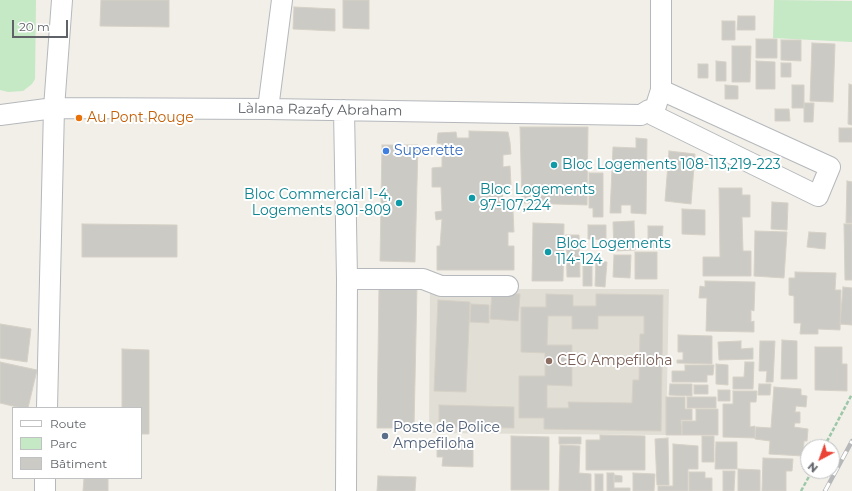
<!DOCTYPE html>
<meta charset="utf-8">
<style>
body{margin:0}
#map{position:relative;width:852px;height:491px;overflow:hidden;background:#f1efe8;font-family:Montserrat,sans-serif}
canvas{display:block}
.legend{position:absolute;left:12px;top:407px;width:130px;height:72px;box-sizing:border-box;background:#fff;border:1px solid #bfc1c3;margin:0;padding:5px 7px;list-style:none;font-size:12px;color:#5f6368}
.legend li{display:flex;align-items:center;gap:8px;height:20px}
.legend b{width:20px;border:1px solid #bfc1c3}
.north{position:absolute;left:800px;top:439px;width:40px;height:40px;box-sizing:border-box;background:#fff;border:1px solid #bfc1c3;border-radius:50%;rotate:221deg;font-size:11px;font-weight:700;line-height:16px;text-align:center;color:#5f6368}
.north::after{content:'';display:block;margin:auto;width:14px;height:18px;background:#ea4335;clip-path:polygon(50% 0,100% 100%,50% 72%,0 100%)}
.scale{position:absolute;left:12px;top:20px;width:56px;height:18px;box-sizing:border-box;border:2px solid #5f6368;border-top:0;padding-left:5px;font-size:12px;line-height:14px;white-space:nowrap;color:#5f6368;-webkit-text-stroke:3px #fff;paint-order:stroke}
</style>
<div id="map">
<canvas width="852" height="491"></canvas>
<ul class="legend">
<li><b style="height:5px;background:#fff"></b>Route</li>
<li><b style="height:11px;background:#c5e8c5"></b>Parc</li>
<li><b style="height:11px;background:#cccac5"></b>Bâtiment</li>
</ul>
<div class="north">N</div>
<div class="scale">20 m</div>
</div>
<script>
const ctx = document.querySelector('canvas').getContext('2d');
ctx.lineJoin = 'round';
function fillPath(path, color) { ctx.fillStyle = color; ctx.fill(path, 'evenodd'); }
const poly = rows => new Path2D(rows.map(r => 'M' + r).join(''));
function trace(path, color, width, dash) { ctx.strokeStyle = color; ctx.lineWidth = width; ctx.lineCap = dash ? 'butt' : 'round'; ctx.setLineDash(dash || []); ctx.stroke(path); }
function drawText(font, color, halo, rows, align = 'center') {
  ctx.font = font + ' Montserrat,sans-serif'; ctx.lineWidth = 4; ctx.setLineDash([]); ctx.textBaseline = 'middle'; ctx.strokeStyle = halo; ctx.fillStyle = color; for (const [text, x, y, turn = 0] of rows) {
    ctx.save(); ctx.translate(x, y); ctx.rotate((+turn || 0) * Math.PI / 180); ctx.textAlign = isNaN(turn) ? turn : align; if (halo) ctx.strokeText(text, 0, 0); ctx.fillText(text, 0, 0); ctx.restore();
  }
}
fillPath(poly([
 [430,289,669,289,666,435,429,433]
]), '#e1ded6');
fillPath(poly([
 [0,0,36,0,35,79,32,84,23,91,8,92,0,90],
 [774,0,852,1,852,42,773,38]
]), '#c5e8c5');
const building = poly([
 [101,0,169,0,169,27,100,26,101,0],
 [343,0,369,0,369,29,343,28,343,0],
 [294,7,335,9,335,31,293,29,294,7],
 [738,16,755,16,755,30,737,30,738,16],
 [722,21,735,21,735,40,722,40,722,21],
 [756,39,777,39,777,58,756,58,756,39],
 [781,40,801,40,801,61,781,60,781,40],
 [812,43,835,44,833,102,810,101,812,43],
 [732,46,751,46,750,82,732,82,732,46],
 [716,61,726,62,726,81,716,81,716,61],
 [756,61,775,62,775,89,756,89,756,61],
 [781,63,791,63,791,77,781,77,781,63],
 [698,64,708,64,708,78,698,78,698,64],
 [849,84,852,85,852,125,848,124,849,84],
 [725,85,738,86,738,99,725,99,725,85],
 [792,85,804,85,804,108,792,108,792,85],
 [804,103,814,103,813,122,804,122,804,103],
 [775,109,789,109,790,121,775,121,775,109],
 [520,127,588,127,587,205,522,203,520,127],
 [839,128,852,128,852,142,839,142,839,128],
 [469,131,508,132,510,142,511,154,503,155,503,167,510,166,511,185,502,185,503,209,513,210,514,232,508,232,508,246,514,246,514,270,437,270,437,246,440,246,442,219,436,220,435,212,442,211,441,187,432,187,432,168,442,167,442,144,437,143,438,133,456,132,457,138,469,138,469,131],
 [636,138,647,139,646,214,631,213,631,205,621,205,621,213,610,213,613,147,636,148,636,138],
 [382,145,418,145,415,262,380,261,382,145],
 [669,151,695,154,691,204,665,201,669,151],
 [589,173,603,173,603,217,593,217,593,208,589,208,589,173],
 [847,181,852,182,852,223,846,223,847,181],
 [719,188,742,188,742,195,750,195,750,217,742,217,743,251,751,251,751,276,703,276,703,257,720,257,719,188],
 [772,202,788,203,787,230,771,229,772,202],
 [682,209,705,210,705,235,682,234,682,209],
 [634,221,635,250,614,251,613,222,634,221],
 [533,223,564,224,563,281,532,281,533,223],
 [82,224,177,225,177,257,82,257,82,224],
 [844,224,852,224,852,280,845,280,844,224],
 [588,225,606,225,606,240,588,239,588,225],
 [648,226,663,226,662,248,648,247,648,226],
 [755,231,787,232,784,278,754,276,755,231],
 [809,232,826,233,825,249,807,247,809,232],
 [566,235,579,235,580,277,567,277,566,235],
 [635,252,657,252,657,279,635,279,635,252],
 [614,255,631,255,630,278,613,277,614,255],
 [596,261,607,262,605,287,595,286,596,261],
 [583,266,592,266,592,286,583,286,583,266],
 [795,272,836,273,835,290,841,290,840,330,818,329,818,334,800,334,801,323,794,323,794,296,789,295,789,278,795,278,795,272],
 [705,281,755,282,754,311,751,310,751,322,754,321,754,332,706,331,707,298,699,298,700,286,705,287,705,281],
 [379,286,417,287,414,428,377,428,379,286],
 [843,287,852,288,852,325,840,324,843,287],
 [492,293,520,294,518,321,490,319,492,293],
 [546,294,573,295,573,306,596,306,596,294,663,295,661,431,544,429,544,418,519,418,519,376,545,376,545,353,521,352,521,307,546,307,546,294],
 [548,316,572,316,572,329,598,329,598,316,644,316,644,334,640,334,639,380,633,380,632,403,568,402,569,408,547,408,547,385,572,386,572,345,547,345,548,316],
 [438,300,470,302,466,392,434,391,438,300],
 [471,304,489,305,489,323,470,322,471,304],
 [0,324,31,329,27,362,0,358,0,324],
 [678,335,712,336,712,364,677,363,677,360,683,360,683,352,678,352,678,335],
 [782,340,797,341,797,379,781,379,782,340],
 [741,341,741,349,753,348,753,359,719,360,718,342,741,341],
 [760,341,775,341,773,382,766,382,767,371,759,371,760,341],
 [815,347,842,347,842,364,847,364,847,391,815,390,815,347],
 [122,349,149,350,149,434,141,434,141,408,122,408,122,349],
 [0,362,37,370,28,408,21,408,0,403,0,362],
 [745,362,754,362,753,389,733,389,733,377,744,377,745,362],
 [716,364,728,365,728,385,716,384,716,364],
 [685,365,714,365,713,375,707,375,707,382,672,382,672,371,685,371,685,365],
 [670,384,692,384,692,396,669,395,670,384],
 [759,384,771,384,770,395,758,395,759,384],
 [694,385,708,385,708,394,694,394,694,385],
 [774,387,801,389,801,395,807,396,806,407,796,406,795,412,800,412,800,423,795,423,794,427,808,429,807,441,804,441,803,456,769,454,770,441,755,439,756,427,771,428,774,387],
 [718,390,730,390,730,401,718,401,718,390],
 [733,391,757,391,756,402,750,402,750,427,755,426,755,438,723,437,723,404,733,404,733,391],
 [666,397,685,397,685,409,692,409,692,420,681,420,682,435,666,435,666,397],
 [687,397,716,397,716,408,687,408,687,397],
 [439,405,514,407,514,428,439,427,439,405],
 [696,409,718,409,718,435,682,435,682,421,696,421,696,409],
 [600,435,645,436,645,470,586,470,586,440,600,440,600,435],
 [511,436,549,437,549,490,511,490,511,436],
 [702,436,714,436,714,462,702,462,702,436],
 [559,437,581,437,581,444,559,444,559,437],
 [668,438,669,485,657,485,655,439,668,438],
 [437,442,473,443,473,467,442,466,443,457,437,457,437,442],
 [716,442,737,442,737,469,715,469,716,442],
 [673,444,698,446,698,469,688,469,688,491,658,491,658,486,673,486,673,444],
 [560,445,580,446,579,473,591,474,591,491,559,491,560,445],
 [763,458,793,459,792,471,786,471,786,491,762,491,763,458],
 [738,469,760,470,760,491,738,491,738,469],
 [723,471,735,471,734,491,723,491,723,471],
 [689,472,705,472,705,478,712,478,712,491,689,491,689,472],
 [607,473,614,473,614,488,630,488,630,491,607,491,607,473],
 [633,473,655,474,654,491,633,491,633,473],
 [595,474,603,474,603,491,595,491,595,474],
 [614,475,622,476,622,482,614,482,614,475],
 [378,476,416,477,415,491,377,491,378,476],
 [84,478,108,478,108,491,83,491,84,478]
]);
fillPath(building, '#cccac5');
trace(building, '#d6d1c6', 1);
const minor = poly([
 [268,109,282,0],
 [344,110,347,279,346,491],
 [0,115,54,108,268,109,641,115,649,110,653,115,661,90,661,0],
 [653,115,818,196,830,167,661,90],
 [347,279,423,279,441,286,508,286],
 [47,408,54,108,62,0],
 [45,491,45,478]
]);
trace(minor, '#b5b8bc', 22);
trace(poly([
 [824,447,852,394],
 [801,491,812,471]
]), '#9cc7a9', 2.5, [4, 2]);
trace(minor, '#fff', 20);
const rail = poly([
 [825,491,852,441]
]);
trace(rail, '#b6b7b8', 4.5);
trace(rail, '#fff', 3, [9]);
for (const [x, y, r, color] of [
 [79,118,4,"#e8710a"],
 [386,151,4,"#3f7fe0"],
 [554,165,4,"#0f9aa8"],
 [472,198,4,"#0f9aa8"],
 [399,203,4,"#0f9aa8"],
 [548,252,4,"#0f9aa8"],
 [549,361,4,"#8d6e63"],
 [385,436,4,"#5c6f8a"]
]) { const dot = new Path2D(); dot.arc(x, y, r, 0, 2 * Math.PI); ctx.fillStyle = color; ctx.fill(dot); trace(dot, '#fff', 1.5); }
drawText('14px', '#5f6368', '#fff', [
 ["Làlana Razafy Abraham",320,110,1]
]);
drawText('14px', '#c56008', '#fff', [
 ["Au Pont Rouge",87,118]
], 'left');
drawText('14px', '#366cbe', '#fff', [
 ["Superette",394,151]
], 'left');
drawText('14px', '#0d838f', '#fff', [
 ["Bloc Logements 108-113,219-223",562,165],
 ["Bloc Logements",480,190],
 ["97-107,224",480,206],
 ["Bloc Commercial 1-4,",391,195,"right"],
 ["Logements 801-809",391,211,"right"],
 ["Bloc Logements",556,244],
 ["114-124",556,260]
], 'left');
drawText('14px', '#785e54', '#fff', [
 ["CEG Ampefiloha",557,361]
], 'left');
drawText('14px', '#4e5e75', '#fff', [
 ["Poste de Police",393,428],
 ["Ampefiloha",393,444]
], 'left');
</script>
